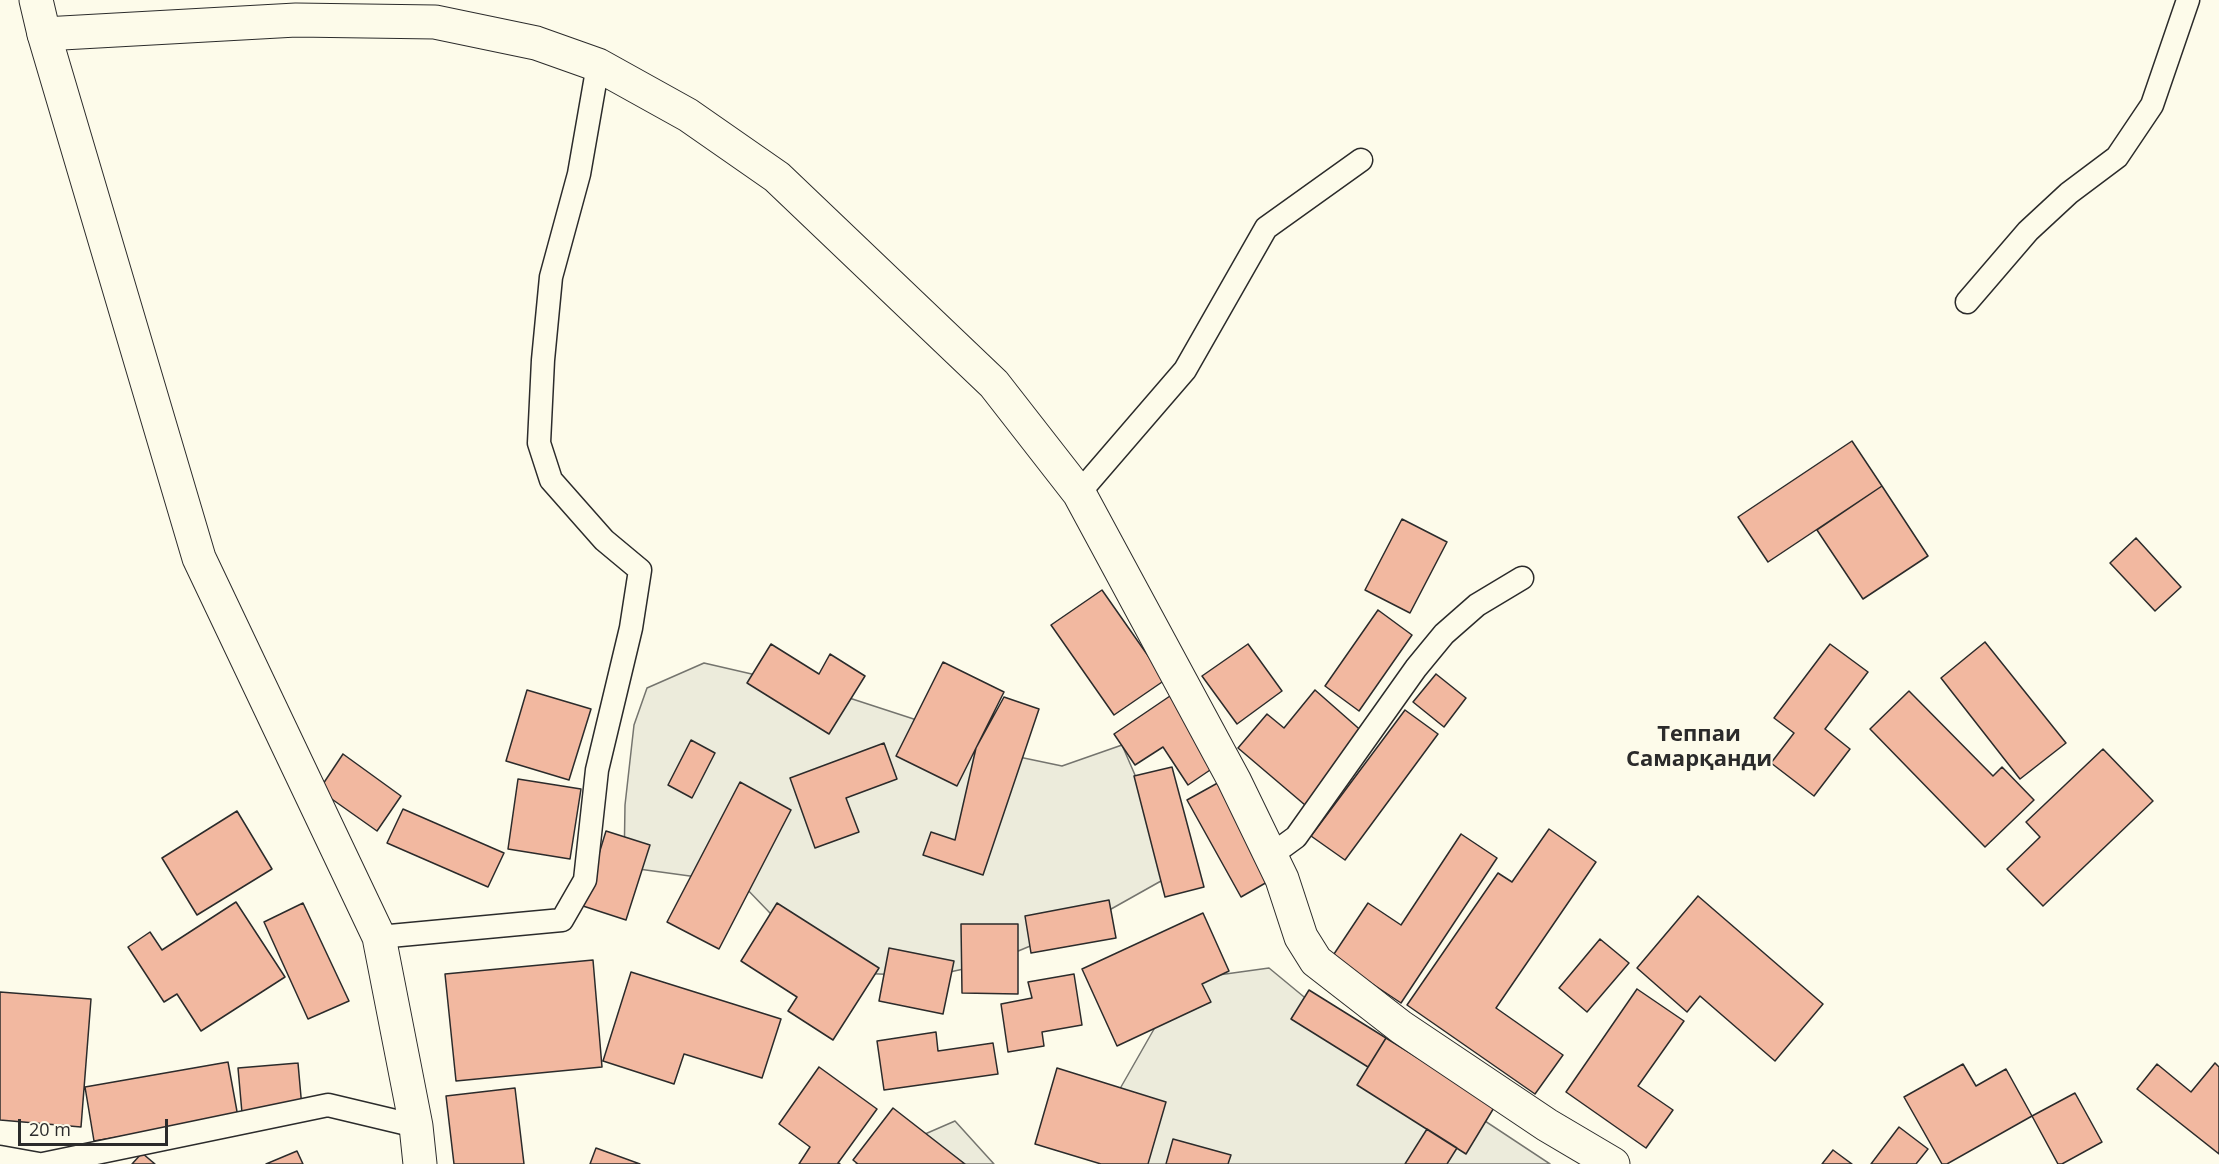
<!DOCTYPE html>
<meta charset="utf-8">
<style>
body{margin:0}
#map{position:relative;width:2219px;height:1164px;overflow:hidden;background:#fdfbea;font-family:"Open Sans",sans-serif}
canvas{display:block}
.scale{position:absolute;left:18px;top:1119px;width:150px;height:27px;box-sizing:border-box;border:3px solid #2b2b2b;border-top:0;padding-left:8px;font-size:18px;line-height:21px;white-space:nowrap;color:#2b2b2b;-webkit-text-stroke:4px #fdfbea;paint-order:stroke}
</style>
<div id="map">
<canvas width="2219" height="1164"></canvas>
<div class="scale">20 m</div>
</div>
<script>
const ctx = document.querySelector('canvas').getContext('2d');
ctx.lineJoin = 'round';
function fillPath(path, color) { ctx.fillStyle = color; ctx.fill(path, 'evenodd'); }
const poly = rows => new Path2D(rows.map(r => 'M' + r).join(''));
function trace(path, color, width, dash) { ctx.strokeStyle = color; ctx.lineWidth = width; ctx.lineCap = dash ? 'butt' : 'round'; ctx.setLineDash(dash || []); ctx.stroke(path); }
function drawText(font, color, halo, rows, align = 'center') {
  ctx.font = font + ' "Open Sans",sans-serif'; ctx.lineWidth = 4.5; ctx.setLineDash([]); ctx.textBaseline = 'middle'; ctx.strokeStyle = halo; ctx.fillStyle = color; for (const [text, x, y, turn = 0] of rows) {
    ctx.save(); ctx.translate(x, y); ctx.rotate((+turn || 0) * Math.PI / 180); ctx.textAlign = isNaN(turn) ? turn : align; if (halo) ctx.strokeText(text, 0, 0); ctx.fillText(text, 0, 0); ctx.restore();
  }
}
const green = poly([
 [704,663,834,693,929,724,976,748,1062,766,1122,745,1177,872,1088,922,987,964,931,976,827,972,741,883,624,867,625,805,634,725,647,688,704,663],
 [1269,968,1332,1020,1550,1164,1109,1164,1101,1122,1182,980,1269,968],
 [955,1121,994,1164,856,1164,955,1121]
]);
fillPath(green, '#ecebdb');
trace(green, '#74746e', 1.5);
const building = poly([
 [1852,441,1882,486,1768,562,1738,517,1852,441],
 [1882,486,1928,556,1863,599,1817,530,1882,486],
 [1402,519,1447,542,1410,613,1365,590,1402,519],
 [2136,538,2181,587,2155,611,2110,563,2136,538],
 [1102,590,1165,680,1114,715,1051,625,1102,590],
 [1378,610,1412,635,1359,711,1325,686,1378,610],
 [1985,642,2066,743,2020,779,1941,678,1985,642],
 [771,644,819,674,830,654,865,676,829,734,747,683,771,644],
 [1248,644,1282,691,1237,724,1202,676,1248,644],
 [1830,644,1868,672,1825,729,1850,749,1814,796,1771,763,1794,733,1774,718,1830,644],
 [943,662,1004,692,957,786,896,756,943,662],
 [1436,674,1466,698,1444,727,1413,702,1436,674],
 [527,690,591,709,569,780,506,761,527,690],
 [1315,690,1365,734,1305,805,1238,748,1267,714,1284,728,1315,690],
 [1909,691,1993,776,2002,767,2034,800,1985,847,1870,729,1909,691],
 [1170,696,1216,766,1188,785,1163,747,1135,765,1114,734,1170,696],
 [1004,697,1039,709,983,875,923,855,931,832,955,840,976,748,1004,697],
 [1405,710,1438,734,1345,860,1311,836,1405,710],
 [691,740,715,753,692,798,668,785,691,740],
 [884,743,897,779,846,798,859,832,815,848,790,778,884,743],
 [2103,749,2153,801,2043,906,2007,869,2040,837,2026,822,2103,749],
 [343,754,401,796,377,831,319,790,343,754],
 [1172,767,1204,887,1165,897,1134,776,1172,767],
 [518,779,581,789,570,859,508,849,518,779],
 [1223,780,1276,877,1241,897,1187,800,1223,780],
 [740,782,791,810,719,949,667,922,740,782],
 [403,809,504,853,488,887,387,843,403,809],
 [237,811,272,869,197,915,162,858,237,811],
 [1549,829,1596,862,1496,1008,1563,1055,1535,1094,1407,1005,1498,873,1512,882,1549,829],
 [606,831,650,845,626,920,583,906,606,831],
 [1461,834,1497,858,1401,1003,1332,957,1368,903,1401,925,1461,834],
 [1698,896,1823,1004,1775,1061,1700,996,1687,1012,1637,968,1698,896],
 [1109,900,1116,938,1031,953,1025,916,1109,900],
 [236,902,285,977,201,1031,177,994,164,1002,128,947,150,932,162,950,236,902],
 [303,903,349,1001,308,1019,264,922,303,903],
 [777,903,879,968,833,1040,788,1011,797,997,741,961,777,903],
 [1203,913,1229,971,1202,984,1211,1002,1117,1046,1082,969,1203,913],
 [961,924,1018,924,1018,994,962,993,961,924],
 [1600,939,1629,963,1587,1012,1559,988,1600,939],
 [889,948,954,961,943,1014,879,1001,889,948],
 [593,960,602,1067,456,1081,445,974,593,960],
 [631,972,781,1019,762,1078,684,1054,674,1084,603,1061,631,972],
 [1074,974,1082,1025,1042,1032,1044,1046,1008,1052,1001,1004,1032,998,1028,982,1074,974],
 [1637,989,1684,1021,1638,1086,1673,1110,1646,1148,1566,1092,1637,989],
 [1309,990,1386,1038,1368,1067,1291,1019,1309,990],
 [0,992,91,999,81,1127,0,1120,0,992],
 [936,1032,938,1051,993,1043,998,1074,884,1090,877,1041,936,1032],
 [1386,1038,1495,1106,1466,1154,1357,1085,1386,1038],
 [228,1062,238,1117,94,1141,85,1087,228,1062],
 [298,1063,302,1108,242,1113,238,1068,298,1063],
 [2215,1063,2219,1067,2219,1154,2137,1089,2157,1064,2191,1092,2215,1063],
 [1963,1064,1976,1086,2006,1069,2032,1116,1947,1164,1942,1164,1904,1097,1963,1064],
 [819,1067,877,1109,838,1163,840,1164,799,1164,810,1147,779,1124,819,1067],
 [1057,1068,1166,1102,1148,1164,1101,1164,1035,1144,1057,1068],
 [515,1088,524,1164,454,1164,446,1096,515,1088],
 [2075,1093,2102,1142,2062,1164,2058,1164,2032,1116,2075,1093],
 [893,1108,965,1164,858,1164,853,1160,893,1108],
 [1899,1127,1928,1149,1916,1164,1871,1164,1899,1127],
 [1427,1129,1457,1148,1447,1164,1405,1164,1427,1129],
 [1173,1139,1231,1155,1228,1164,1166,1164,1173,1139],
 [596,1148,640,1164,590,1164,596,1148],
 [1833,1150,1852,1164,1822,1164,1833,1150],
 [297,1151,303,1164,266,1164,297,1151],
 [142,1153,155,1164,132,1164,142,1153]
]);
fillPath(building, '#f2b8a0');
trace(building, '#2b2b2b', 1.5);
const service = poly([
 [1967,302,2028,231,2069,193,2117,157,2152,105,2188,0],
 [1079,493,1185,370,1266,228,1361,160],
 [1270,856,1296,837,1416,668,1444,634,1477,605,1522,578],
 [379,937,562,920,585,880,597,770,631,628,640,570,604,540,551,480,539,443,543,360,551,277,579,174,598,65],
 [0,1157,39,1164],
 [43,1164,328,1105,416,1126]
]);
const minor = poly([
 [44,34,296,20,435,22,536,43,598,65,688,115,777,177,994,384,1079,493,1234,780,1282,879,1301,937,1316,961,1401,1027,1547,1125,1613,1164]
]);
const tertiary = poly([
 [36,0,44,34,199,558,379,937,416,1126,420,1164]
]);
trace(service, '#2b2b2b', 25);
trace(minor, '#2b2b2b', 35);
trace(tertiary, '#2b2b2b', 35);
trace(service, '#fdfbea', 22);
trace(minor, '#fdfbea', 33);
trace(tertiary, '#fdfbea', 33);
drawText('bold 22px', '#2b2b2b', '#fdfbea', [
 ["Теппаи",1699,735],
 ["Самарқанди",1699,760]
]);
</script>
